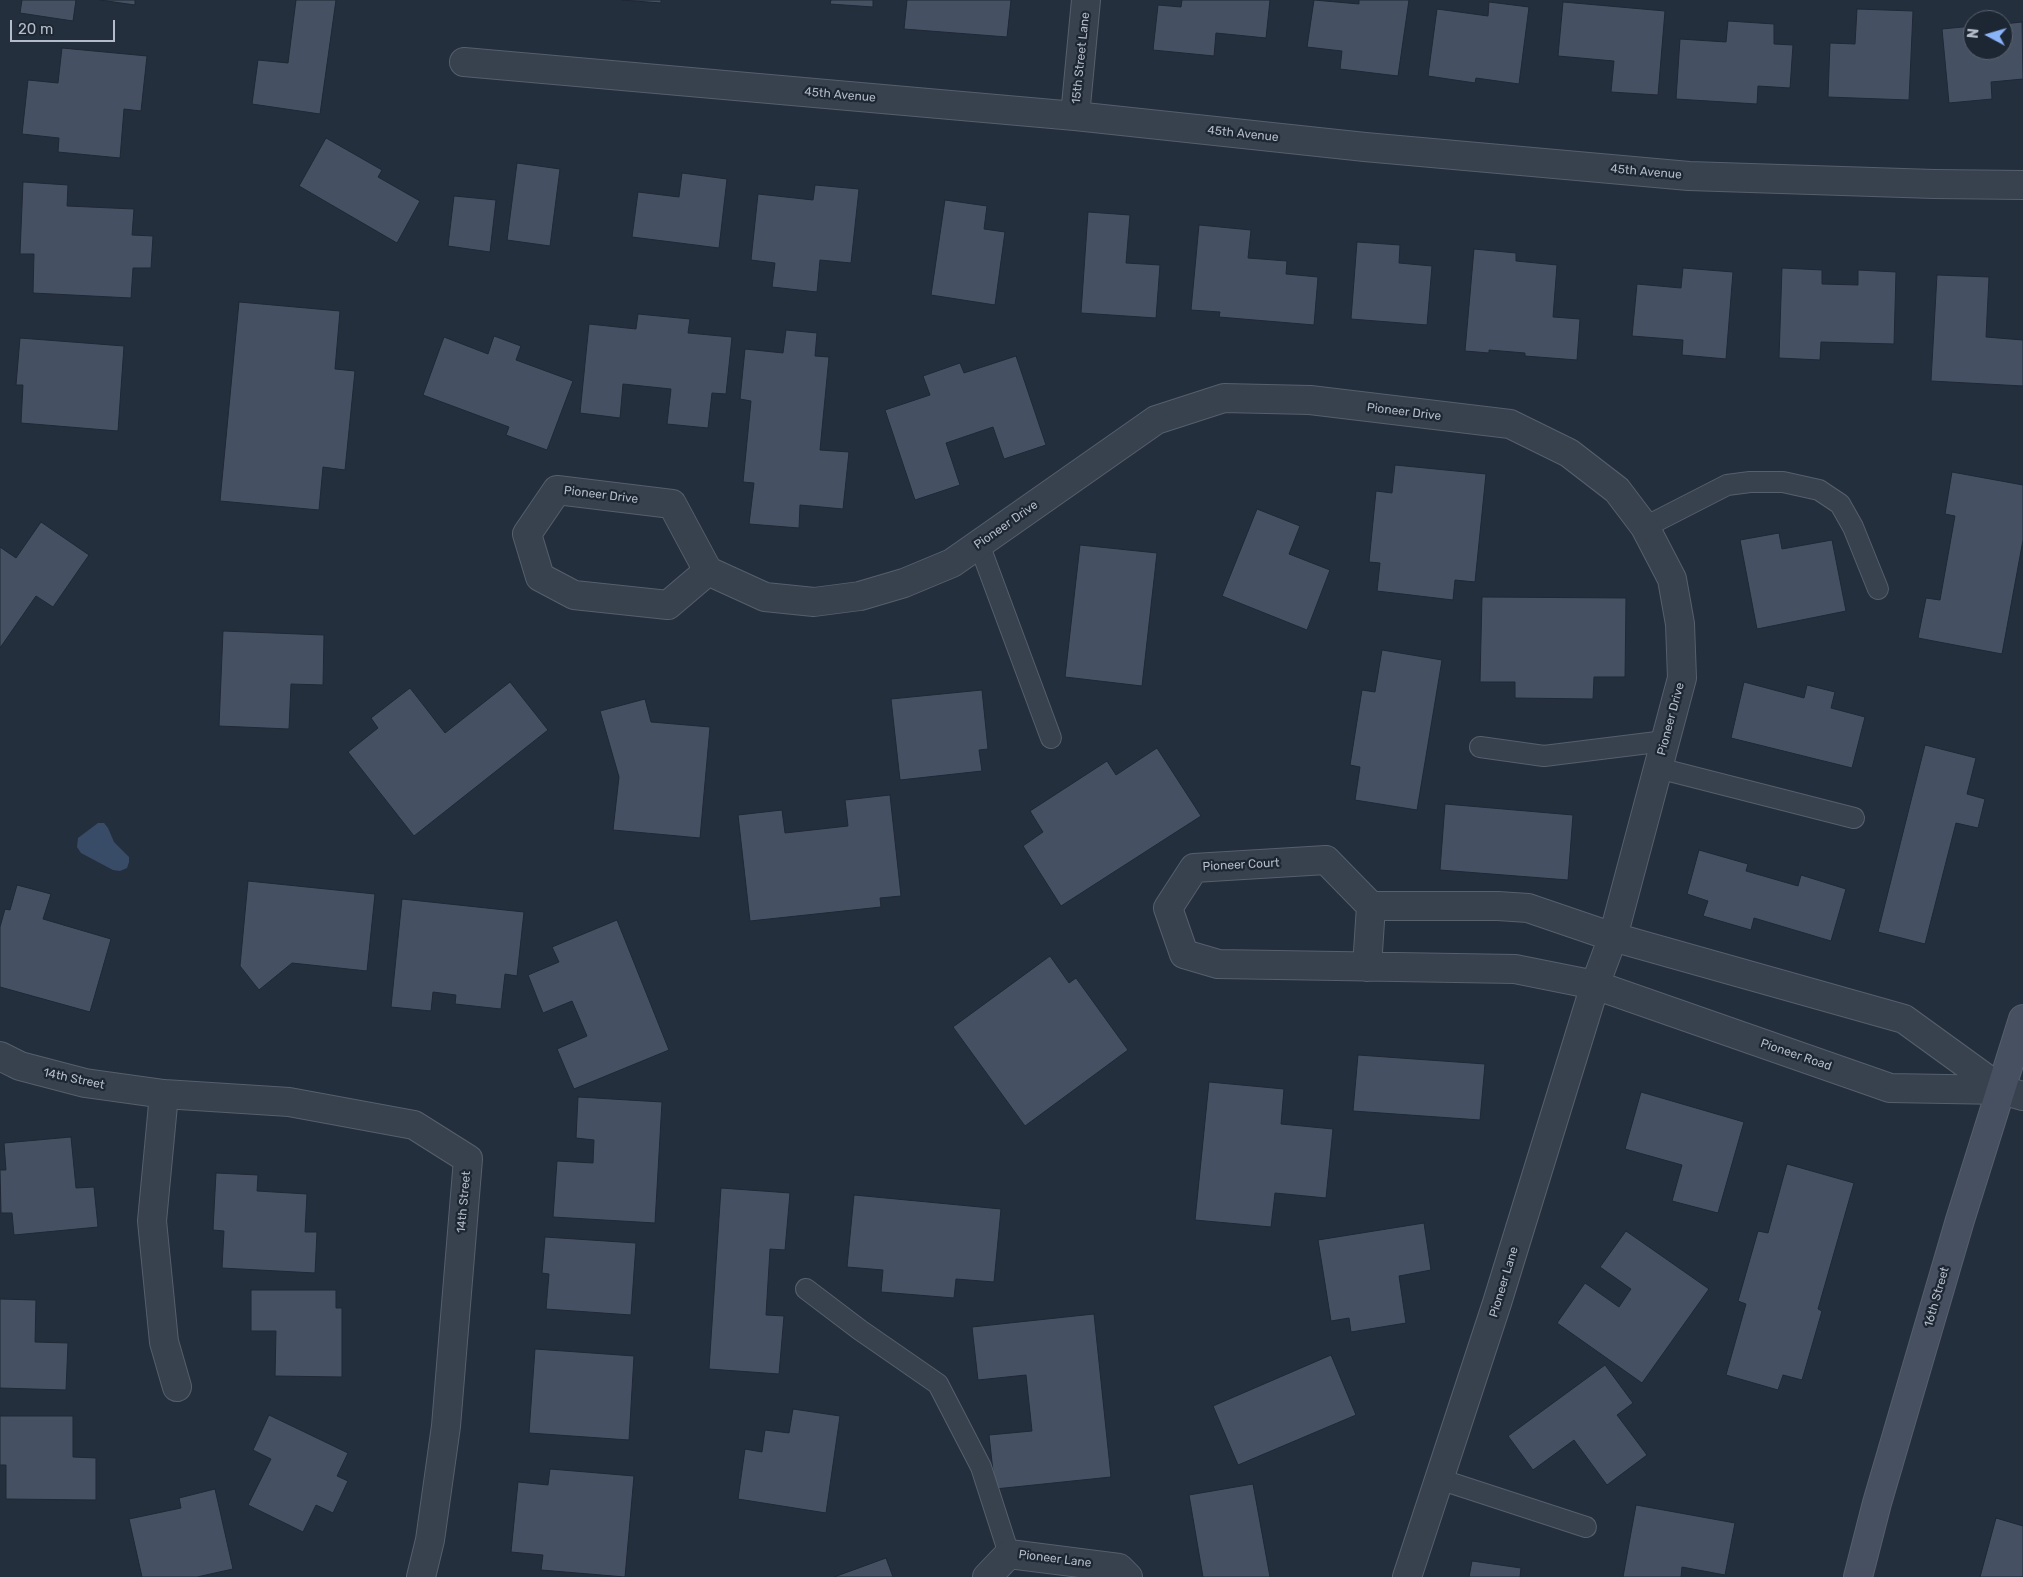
<!DOCTYPE html>
<style>
body{margin:0}
#map{position:relative;width:2023px;height:1577px;overflow:hidden;background:#242f3e;font-family:Rubik,sans-serif}
canvas{display:block}
.north{position:absolute;left:1963px;top:10px;width:50px;height:50px;box-sizing:border-box;background:#1d2633;border:1px solid #59626f;border-radius:50%;rotate:276deg;font-size:14px;font-weight:700;line-height:20px;text-align:center;color:#b4bcc9}
.north::after{content:'';display:block;margin:auto;width:18px;height:22px;background:#8ab4f8;clip-path:polygon(50% 0,100% 100%,50% 72%,0 100%)}
.scale{position:absolute;left:10px;top:20px;width:105px;height:22px;box-sizing:border-box;border:2px solid #b4bcc9;border-top:0;padding-left:6px;font-size:15px;line-height:18px;white-space:nowrap;color:#b4bcc9;-webkit-text-stroke:4px #1d2633;paint-order:stroke}
</style>
<div id="map">
<canvas width="2023" height="1577"></canvas>
<div class="north">N</div>
<div class="scale">20 m</div>
</div>
<script>
const ctx = document.querySelector('canvas').getContext('2d');
ctx.lineJoin = 'round';
function fillPath(path, color) { ctx.fillStyle = color; ctx.fill(path, 'evenodd'); }
const poly = rows => new Path2D(rows.map(r => 'M' + r).join(''));
function trace(path, color, width, dash) { ctx.strokeStyle = color; ctx.lineWidth = width; ctx.lineCap = dash ? 'butt' : 'round'; ctx.setLineDash(dash || []); ctx.stroke(path); }
function drawText(font, color, halo, rows, align = 'center') {
  ctx.font = font + ' Rubik,sans-serif'; ctx.lineWidth = 4.5; ctx.setLineDash([]); ctx.textBaseline = 'middle'; ctx.strokeStyle = halo; ctx.fillStyle = color; for (const [text, x, y, turn = 0] of rows) {
    ctx.save(); ctx.translate(x, y); ctx.rotate((+turn || 0) * Math.PI / 180); ctx.textAlign = isNaN(turn) ? turn : align; if (halo) ctx.strokeText(text, 0, 0); ctx.fillText(text, 0, 0); ctx.restore();
  }
}
fillPath(poly([
 [98,823,104,823,108,828,114,842,129,857,129,862,127,868,120,871,113,870,81,853,77,847,78,838]
]), '#394c67');
const building = poly([
 [22,0,76,0,73,21,20,13,22,0],
 [100,0,135,0,135,5,100,0],
 [296,0,336,0,320,114,252,104,258,60,288,63,296,0],
 [622,0,661,0,661,3,622,0],
 [831,0,873,0,873,7,830,4,831,0],
 [907,0,1011,0,1007,37,904,29,907,0],
 [1182,0,1270,0,1266,38,1216,33,1214,56,1153,50,1158,5,1181,7,1182,0],
 [1314,0,1359,4,1359,0,1409,0,1398,76,1340,69,1342,51,1307,47,1314,0],
 [1489,2,1529,7,1519,84,1476,78,1475,83,1428,76,1437,9,1488,16,1489,2],
 [1563,2,1665,11,1658,95,1611,92,1614,61,1558,56,1563,2],
 [1857,9,1913,11,1909,100,1828,97,1830,43,1855,44,1857,9],
 [1728,21,1774,24,1774,44,1793,45,1790,88,1758,86,1757,104,1676,99,1680,39,1726,42,1728,21],
 [2022,22,2023,79,1991,82,1992,99,1949,103,1942,29,1973,26,1973,50,2003,50,2003,24,2022,22],
 [62,48,147,56,141,111,124,109,120,158,58,152,59,138,22,134,28,80,58,83,62,48],
 [326,138,382,170,378,177,420,201,397,243,299,186,326,138],
 [517,163,560,169,550,246,507,240,517,163],
 [682,173,727,179,719,248,632,237,638,192,679,197,682,173],
 [23,182,68,185,67,206,134,209,132,235,153,236,151,268,133,268,131,298,33,293,34,254,20,254,23,182],
 [815,185,859,189,851,263,820,260,817,292,772,287,775,263,751,260,758,194,813,200,815,185],
 [454,196,496,200,490,252,448,246,454,196],
 [945,200,987,206,984,229,1005,232,995,305,931,295,945,200],
 [1088,212,1130,215,1126,263,1160,265,1156,318,1081,313,1088,212],
 [1199,225,1251,230,1248,258,1287,261,1286,274,1318,277,1314,325,1219,317,1220,312,1191,310,1199,225],
 [1357,242,1400,245,1399,263,1432,266,1427,325,1351,319,1357,242],
 [1474,249,1516,253,1516,261,1557,265,1553,317,1580,319,1577,360,1525,356,1525,353,1489,350,1489,353,1465,351,1474,249],
 [1683,268,1733,272,1726,359,1682,355,1683,340,1632,336,1637,284,1681,288,1683,268],
 [1782,268,1822,270,1822,284,1858,285,1858,270,1896,272,1894,344,1821,342,1820,360,1779,358,1782,268],
 [1937,275,1989,277,1986,337,2023,340,2023,386,1931,381,1937,275],
 [239,302,340,311,335,369,355,371,345,470,323,467,319,510,220,501,239,302],
 [638,314,690,319,688,333,732,337,726,394,712,393,708,428,667,424,671,389,623,384,620,418,580,413,589,324,636,329,638,314],
 [786,330,817,333,815,356,829,357,820,450,849,452,843,509,800,505,799,528,749,524,754,483,743,482,751,401,740,399,745,349,783,353,786,330],
 [494,336,521,346,516,360,573,381,547,450,506,435,509,427,423,395,444,337,488,354,494,336],
 [20,338,124,346,118,431,21,423,23,385,16,385,20,338],
 [1016,356,1046,445,1004,459,993,427,946,443,960,485,915,500,885,410,930,395,923,376,960,363,964,373,1016,356],
 [1395,465,1486,474,1475,582,1455,580,1453,600,1377,591,1380,563,1369,562,1376,491,1392,493,1395,465],
 [1952,472,2023,485,2023,540,2002,654,1918,638,1926,598,1940,600,1955,516,1945,514,1952,472],
 [1257,509,1300,526,1289,554,1330,570,1307,630,1222,596,1257,509],
 [41,522,89,555,53,607,36,596,0,648,0,547,16,558,41,522],
 [1779,533,1782,549,1832,540,1846,611,1757,629,1740,540,1779,533],
 [1080,545,1157,553,1142,686,1065,677,1080,545],
 [1482,597,1626,598,1625,677,1594,677,1593,699,1515,698,1515,682,1480,682,1482,597],
 [223,631,324,635,323,685,291,684,289,729,219,726,223,631],
 [1382,650,1442,660,1417,810,1355,800,1360,767,1350,765,1362,690,1375,692,1382,650],
 [510,682,548,730,414,836,348,752,378,728,371,718,410,688,445,733,510,682],
 [1744,682,1804,698,1807,685,1835,692,1831,708,1865,717,1852,768,1731,738,1744,682],
 [982,690,988,749,979,750,982,771,900,780,891,699,982,690],
 [645,699,651,722,710,727,700,838,613,830,619,777,600,711,645,699],
 [1925,745,1976,758,1967,794,1985,799,1978,828,1956,823,1925,944,1878,932,1925,745],
 [1157,748,1201,816,1061,906,1023,846,1043,832,1030,811,1107,761,1116,775,1157,748],
 [890,795,901,896,880,898,881,907,750,921,738,815,782,810,785,833,848,826,845,800,890,795],
 [1445,804,1573,815,1568,880,1440,870,1445,804],
 [1699,850,1748,864,1746,871,1798,886,1801,875,1846,889,1831,941,1754,918,1751,930,1703,916,1708,901,1687,894,1699,850],
 [248,881,375,894,367,971,292,963,259,990,240,966,248,881],
 [17,885,51,894,43,919,111,939,90,1012,0,987,0,927,5,909,10,910,17,885],
 [402,899,524,912,517,976,505,974,501,1009,455,1004,456,995,433,992,431,1011,391,1007,402,899],
 [617,920,669,1050,574,1089,557,1049,587,1036,572,1001,543,1013,528,975,559,962,552,947,617,920],
 [1050,956,1069,983,1076,978,1128,1050,1025,1126,953,1027,1050,956],
 [1358,1055,1485,1064,1480,1120,1353,1111,1358,1055],
 [1209,1082,1284,1089,1281,1124,1333,1129,1326,1198,1275,1193,1271,1227,1195,1220,1209,1082],
 [1641,1092,1744,1122,1718,1213,1672,1201,1682,1165,1625,1149,1641,1092],
 [578,1097,662,1102,655,1223,553,1217,557,1161,593,1163,594,1140,576,1138,578,1097],
 [71,1137,76,1188,94,1187,98,1227,14,1235,12,1213,1,1213,0,1170,6,1170,4,1143,71,1137],
 [1787,1164,1854,1183,1818,1309,1822,1311,1802,1380,1783,1375,1778,1390,1726,1375,1746,1304,1738,1301,1758,1231,1768,1233,1787,1164],
 [216,1173,258,1175,257,1191,307,1194,305,1232,317,1232,315,1273,222,1268,224,1231,213,1230,216,1173],
 [721,1188,790,1193,785,1250,770,1249,766,1315,784,1316,779,1374,709,1369,721,1188],
 [854,1195,1001,1209,994,1282,956,1279,954,1298,881,1292,883,1270,847,1267,854,1195],
 [1424,1223,1431,1270,1399,1276,1406,1323,1351,1332,1349,1318,1331,1321,1318,1240,1424,1223],
 [1626,1231,1709,1289,1642,1383,1557,1323,1585,1283,1619,1307,1631,1289,1600,1267,1626,1231],
 [545,1237,636,1243,631,1315,546,1309,549,1274,542,1273,545,1237],
 [251,1290,336,1290,336,1308,342,1308,342,1377,275,1376,276,1331,251,1331,251,1290],
 [0,1299,36,1300,35,1342,68,1343,66,1390,0,1388,0,1299],
 [1094,1314,1111,1477,995,1489,989,1435,1032,1431,1026,1375,978,1380,972,1327,1094,1314],
 [535,1349,634,1356,629,1440,529,1433,535,1349],
 [1331,1355,1356,1415,1238,1465,1213,1406,1331,1355],
 [1605,1365,1633,1403,1617,1415,1647,1455,1607,1485,1574,1440,1533,1470,1508,1436,1605,1365],
 [793,1409,840,1416,826,1513,738,1499,745,1449,762,1452,765,1430,789,1433,793,1409],
 [269,1415,348,1453,337,1476,348,1481,333,1513,316,1505,303,1532,248,1505,271,1459,253,1450,269,1415],
 [0,1416,73,1416,73,1457,96,1458,96,1500,6,1499,6,1465,0,1465,0,1416],
 [550,1469,634,1476,625,1577,541,1570,543,1555,511,1552,518,1482,548,1485,550,1469],
 [1253,1484,1270,1577,1203,1577,1189,1495,1253,1484],
 [215,1489,233,1569,197,1577,142,1577,129,1519,181,1508,179,1498,215,1489],
 [1636,1505,1735,1523,1725,1575,1682,1567,1681,1577,1623,1577,1636,1505],
 [1996,1518,2023,1526,2023,1577,1980,1577,1996,1518],
 [886,1558,893,1577,834,1577,886,1558],
 [1472,1561,1521,1568,1520,1577,1469,1577,1472,1561]
]);
fillPath(building, '#455162');
trace(building, '#1f2835', 1);
const lane = poly([
 [1645,527,1727,485,1750,482,1783,482,1819,490,1840,504,1853,527,1878,589],
 [979,544,1051,738],
 [1480,747,1544,756,1665,741],
 [1658,768,1854,818],
 [806,1289,860,1330,938,1384,981,1467,1009,1554],
 [1439,1479,1586,1527]
]);
const street = poly([
 [464,62,1075,116,1365,147,1689,176,1934,184,2023,185],
 [1075,116,1086,0],
 [708,571,668,605,574,595,540,577,527,534,557,490,672,504,708,571,765,597,814,602,860,596,904,583,952,563,1156,420,1224,398,1310,400,1510,424,1569,453,1617,490,1645,527,1672,579,1680,624,1682,678,1613,937,1595,985,1497,1303,1407,1577],
 [1367,967,1371,906],
 [0,1056,20,1066,85,1083,164,1094,289,1102,414,1125,468,1159,446,1426,430,1540,421,1577],
 [2002,1090,1904,1019,1613,937,1528,908,1498,906,1371,906,1326,860,1194,868,1168,908,1184,954,1218,964,1515,969,1595,985,1890,1088,2002,1090,2023,1096],
 [164,1094,152,1221,164,1342,177,1387],
 [987,1577,1009,1554,1119,1568,1128,1577]
]);
const secondary = poly([
 [1858,1577,1877,1503,1960,1220,2023,1019]
]);
trace(lane, '#565f6c', 22);
trace(street, '#565f6c', 30);
trace(secondary, '#565f6c', 30);
trace(lane, '#38414e', 20);
trace(street, '#38414e', 28);
trace(secondary, '#465061', 28);
drawText('12px', '#b4bcc9', '#1d2633', [
 ["15th Street Lane",1081,58,-84],
 ["45th Avenue",840,95,5],
 ["45th Avenue",1243,134,6],
 ["45th Avenue",1646,172,5],
 ["Pioneer Drive",1404,412,7],
 ["Pioneer Drive",601,495,7],
 ["Pioneer Drive",1006,525,-35],
 ["Pioneer Drive",1671,719,-75],
 ["Pioneer Court",1241,865,-3],
 ["Pioneer Road",1796,1055,19],
 ["14th Street",74,1079,12],
 ["14th Street",464,1202,-85],
 ["Pioneer Lane",1504,1282,-73],
 ["16th Street",1937,1297,-74],
 ["Pioneer Lane",1055,1559,7]
]);
</script>
